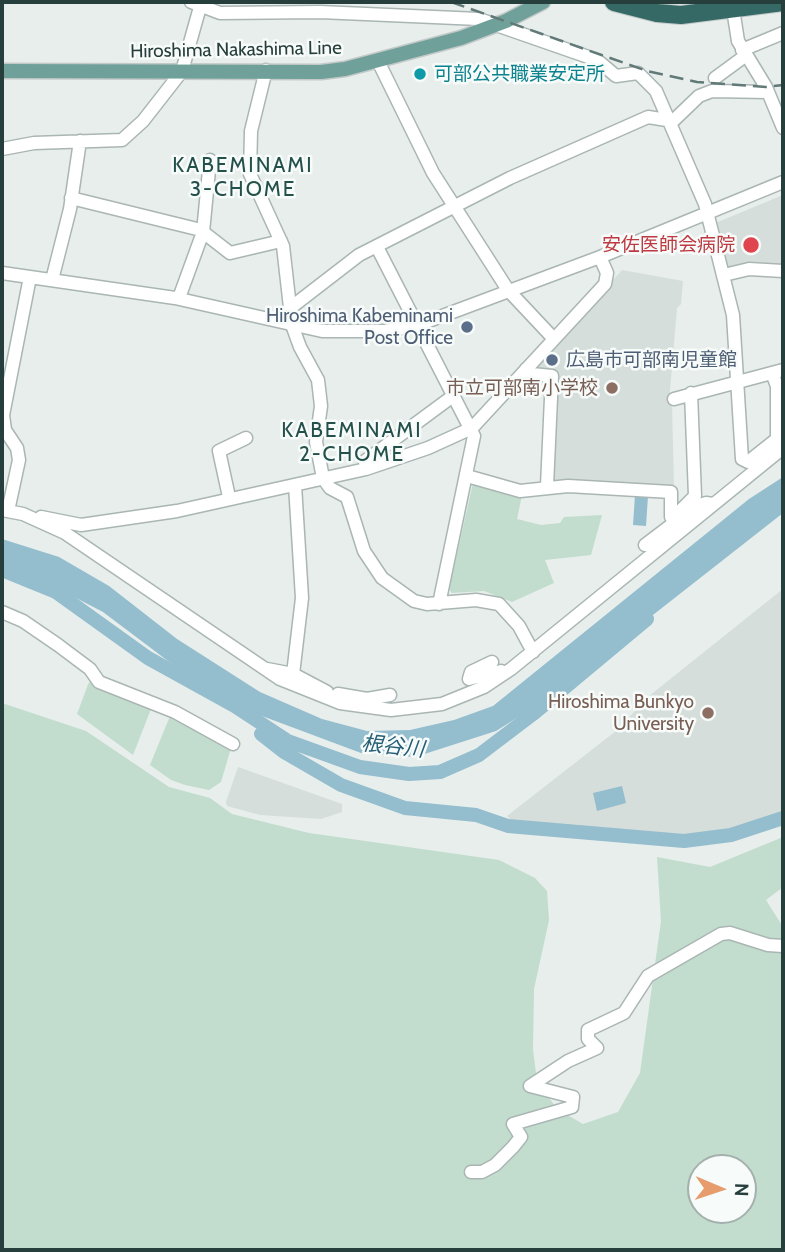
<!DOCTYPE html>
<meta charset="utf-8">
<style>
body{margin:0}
#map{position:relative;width:785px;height:1252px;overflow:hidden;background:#e7eeec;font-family:Cabin,sans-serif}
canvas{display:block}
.frame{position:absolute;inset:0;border:4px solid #273f3c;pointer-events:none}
.north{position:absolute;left:687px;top:1154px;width:70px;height:70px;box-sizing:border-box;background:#f7fbf9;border:2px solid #a4b0ad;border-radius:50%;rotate:92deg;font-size:19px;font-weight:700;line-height:28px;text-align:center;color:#273f3c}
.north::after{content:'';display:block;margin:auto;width:24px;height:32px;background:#e69c6d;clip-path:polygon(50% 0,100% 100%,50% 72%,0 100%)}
</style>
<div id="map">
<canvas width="785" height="1252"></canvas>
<div class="frame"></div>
<div class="north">N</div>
</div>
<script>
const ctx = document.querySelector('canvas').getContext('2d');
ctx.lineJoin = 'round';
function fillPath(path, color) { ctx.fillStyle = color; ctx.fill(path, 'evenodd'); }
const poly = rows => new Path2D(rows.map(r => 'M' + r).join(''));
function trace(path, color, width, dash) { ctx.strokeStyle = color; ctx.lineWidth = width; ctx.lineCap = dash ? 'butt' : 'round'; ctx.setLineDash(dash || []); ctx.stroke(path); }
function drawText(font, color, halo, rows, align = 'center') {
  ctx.font = font + ' Cabin,"Noto Sans JP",sans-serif'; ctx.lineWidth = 5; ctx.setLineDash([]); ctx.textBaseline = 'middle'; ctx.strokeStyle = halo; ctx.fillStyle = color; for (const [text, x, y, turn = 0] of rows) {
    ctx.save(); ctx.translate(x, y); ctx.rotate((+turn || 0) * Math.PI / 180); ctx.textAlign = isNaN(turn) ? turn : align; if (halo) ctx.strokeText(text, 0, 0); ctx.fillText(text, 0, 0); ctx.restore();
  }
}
fillPath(poly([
 [783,195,783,269,728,271,713,224],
 [622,270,683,281,681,304,677,308,669,402,672,403,674,488,552,483,555,373,534,368],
 [783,589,783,815,737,832,695,839,512,821,507,816,621,727,644,700],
 [238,767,342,804,342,812,321,819,260,815,227,806,226,802]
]), '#d5dedb');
fillPath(poly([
 [473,483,522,495,517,519,541,525,560,523,564,517,602,515,591,555,545,560,554,583,512,602,484,591,452,593,449,589],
 [89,682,151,709,133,755,77,714],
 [2,703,86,731,169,787,210,798,232,814,309,833,499,860,535,878,547,891,549,920,534,989,533,1050,537,1081,557,1109,583,1124,618,1112,640,1073,661,921,657,857,710,867,783,837,783,887,766,900,783,927,783,1250,2,1250],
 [701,1168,743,1168,743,1210,701,1210],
 [170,716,231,748,221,782,209,790,185,785,171,780,150,765]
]), '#c2ddcd');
fillPath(poly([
 [783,477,783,513,542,702,496,731,415,757,361,753,254,713,168,661,103,612,53,586,2,571,2,539,59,557,109,586,177,639,260,692,322,719,367,731,410,730,454,720,493,706,749,499],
 [635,495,648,496,646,526,633,525],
 [622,786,626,803,597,811,593,793]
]), '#94bdce');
trace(poly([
 [2,570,56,592,148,658,233,705,288,741,360,767,409,774,440,772,479,755,533,714,647,619],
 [261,734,284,752,341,785,405,808,476,815,508,826,684,841,731,835,783,818]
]), '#94bdce', 14);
const minor = poly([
 [191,2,220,13,320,12,479,19,597,60,616,76,638,73,656,91,705,204,733,315,742,459,748,462,777,439,777,386,772,373],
 [737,2,733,9,738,41,766,87,783,128],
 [742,50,783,33],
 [378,61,433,173,508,290,554,339],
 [266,70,251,131,250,174,283,246,292,325,300,347,318,380,321,406,316,442,323,478,330,488,347,497,364,551,382,578,414,601,427,604,476,600,499,604,519,626,533,652],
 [715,78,745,56],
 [2,149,34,143,122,140,143,121,182,71,200,7],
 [210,160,203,232,230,253,281,241],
 [71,198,201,230],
 [377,247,474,436,439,604],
 [2,273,175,298,322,331,385,331,418,325,600,257,783,182],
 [724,275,749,269,783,271],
 [52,280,70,209,80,141],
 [179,298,203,232],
 [289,309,359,255,510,178,648,117,673,121,699,96,712,91,768,92],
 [526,369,532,374,552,376,547,486],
 [674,399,783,370],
 [366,469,365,461,453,396],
 [467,476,520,491,568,486,671,492,671,517,675,522],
 [229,497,219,451,246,438],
 [2,510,23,514,65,533,280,679,340,703,391,710,442,704,484,687,511,669,783,448],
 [8,511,19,460,17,448,5,430,3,415,30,277],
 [41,517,81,525,177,511,366,469,428,448,472,428,605,284,607,273,600,257],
 [675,522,676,515,695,496,691,393],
 [645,545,695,507,706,503,713,504],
 [2,612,23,621,58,645,90,669,99,682,175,712,233,744],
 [492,662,471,672,469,679,501,671],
 [267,669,293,674,327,692],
 [293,674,302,598,295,485],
 [338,694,367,699,390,695],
 [471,1172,482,1172,495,1165,513,1147,521,1137,513,1124,572,1107,573,1097,530,1086,568,1061,597,1048,588,1039,588,1030,624,1013,648,976,721,934,730,933,768,945,783,946]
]);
const major = poly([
 [2,71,321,72,345,69,461,38,506,21,543,2]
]);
const highway = poly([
 [614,2,657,13,681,15,783,2]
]);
trace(minor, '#aab6b4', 15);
trace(major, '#c3c9c8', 17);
trace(highway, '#c3c9c8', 20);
trace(minor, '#fff', 12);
trace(major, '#6fa09a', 14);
trace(highway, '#356966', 18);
trace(poly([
 [451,2,647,71,697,82,766,87,783,85]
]), '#627a77', 2.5, [14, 7]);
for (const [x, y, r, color] of [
 [420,74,7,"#0f9aa8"],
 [751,245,9,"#e0444e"],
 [467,327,7,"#5c6f8a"],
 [552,360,7,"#5c6f8a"],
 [612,388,7,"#8d6e63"],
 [708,713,7,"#8d6e63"]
]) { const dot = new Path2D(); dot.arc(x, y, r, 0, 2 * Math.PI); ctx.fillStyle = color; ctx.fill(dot); trace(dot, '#f7fbf9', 2.5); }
drawText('19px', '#273f3c', '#f7fbf9', [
 ["Hiroshima Nakashima Line",236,50,-1]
]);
drawText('19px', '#0d838f', '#f7fbf9', [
 ["可部公共職業安定所",434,74]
], 'left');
drawText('19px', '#be3a42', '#f7fbf9', [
 ["安佐医師会病院",735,245]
], 'right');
drawText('19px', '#4e5e75', '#f7fbf9', [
 ["Hiroshima Kabeminami",453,316],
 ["Post Office",453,338],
 ["広島市可部南児童館",566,360,"left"]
], 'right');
drawText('19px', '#785e54', '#f7fbf9', [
 ["市立可部南小学校",598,388],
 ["Hiroshima Bunkyo",694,702],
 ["University",694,724]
], 'right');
ctx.letterSpacing = '2px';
drawText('21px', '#24504c', '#f7fbf9', [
 ["KABEMINAMI",243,166],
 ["3-CHOME",243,190],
 ["KABEMINAMI",352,431],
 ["2-CHOME",352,455]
]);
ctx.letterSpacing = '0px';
drawText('italic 21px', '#255e77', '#f7fbf9', [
 ["根谷川",393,747,6]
]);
</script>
